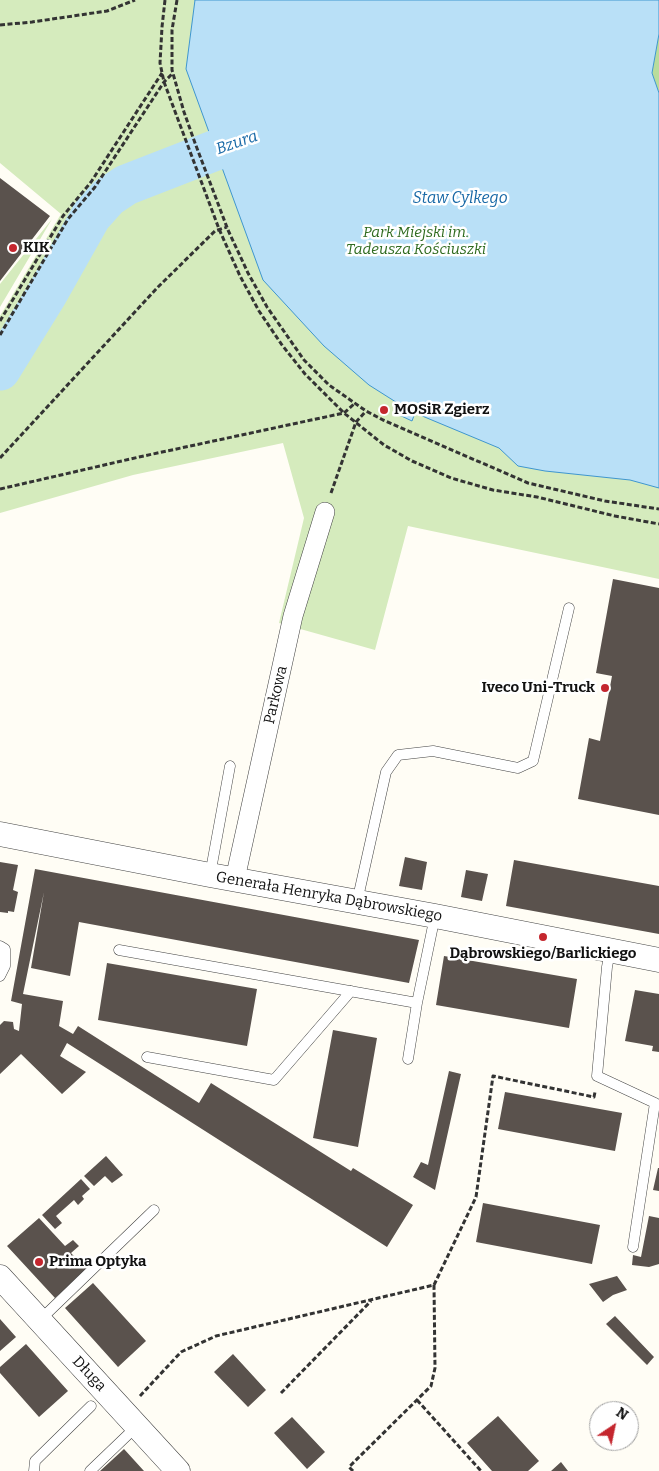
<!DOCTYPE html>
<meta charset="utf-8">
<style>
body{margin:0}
#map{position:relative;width:659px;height:1471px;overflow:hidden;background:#fffdf5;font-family:Bitter,serif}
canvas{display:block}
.north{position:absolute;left:589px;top:1401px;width:50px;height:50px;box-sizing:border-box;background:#fff;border:1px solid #a0a0a0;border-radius:50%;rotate:34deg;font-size:14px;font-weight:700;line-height:20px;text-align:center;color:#111}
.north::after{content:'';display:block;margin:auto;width:18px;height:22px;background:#c4262e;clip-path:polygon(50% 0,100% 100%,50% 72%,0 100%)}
</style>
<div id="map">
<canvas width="659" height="1471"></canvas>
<div class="north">N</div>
</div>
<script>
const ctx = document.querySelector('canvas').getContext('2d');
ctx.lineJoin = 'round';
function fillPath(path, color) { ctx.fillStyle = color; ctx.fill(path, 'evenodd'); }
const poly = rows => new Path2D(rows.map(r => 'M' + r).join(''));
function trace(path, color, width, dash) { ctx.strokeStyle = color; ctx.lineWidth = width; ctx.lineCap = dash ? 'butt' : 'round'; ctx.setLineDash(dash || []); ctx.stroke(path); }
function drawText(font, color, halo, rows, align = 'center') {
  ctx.font = font + ' Bitter,serif'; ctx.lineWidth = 5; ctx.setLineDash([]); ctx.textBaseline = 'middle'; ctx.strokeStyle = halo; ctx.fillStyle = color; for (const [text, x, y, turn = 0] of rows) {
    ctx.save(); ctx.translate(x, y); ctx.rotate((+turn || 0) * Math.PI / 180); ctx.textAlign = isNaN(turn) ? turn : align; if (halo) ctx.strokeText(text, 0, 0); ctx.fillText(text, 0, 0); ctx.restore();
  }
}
fillPath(poly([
 [0,0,659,0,659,579,408,526,375,650,279,623,304,518,283,443,133,475,0,513,0,316,61,214,0,163],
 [52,219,0,307,0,284]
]), '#d5ebbd');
fillPath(poly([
 [659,34,659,93,652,73]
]), '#b9dc9c');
const water = poly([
 [195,0,659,0,659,34,652,73,659,93,659,488,630,480,545,471,518,466,499,448,415,413,412,421,395,413,399,404,369,385,324,346,263,280,186,69,195,0]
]);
fillPath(water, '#b9e0f7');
trace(water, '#3f96cf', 1);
trace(poly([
 [0,370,47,294,91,216,108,197,126,185,216,150,271,132]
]), '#b9e0f7', 41);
fillPath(poly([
 [0,178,50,216,0,281],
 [613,579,659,588,659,815,578,799,589,738,600,741,612,676,596,673],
 [405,857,427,862,422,890,399,886],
 [514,860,659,886,659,934,506,906],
 [0,862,18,865,13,890,18,892,14,912,8,911,8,913,0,912],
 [35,869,419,940,409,983,79,922,70,976,31,968,44,892,23,994,63,1001,59,1026,73,1034,78,1026,199,1103,211,1083,351,1171,353,1168,413,1205,387,1247,67,1043,60,1056,86,1072,62,1094,21,1054,0,1074,0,1025,4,1021,13,1022,14,1029,19,1031,22,1004,11,1001],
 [466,870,488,874,482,901,461,897],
 [444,956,577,979,569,1028,436,1005],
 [107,963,257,989,247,1046,98,1020],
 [635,990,659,994,659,1052,652,1051,653,1046,625,1041],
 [333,1030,377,1038,358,1147,313,1138],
 [449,1071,461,1074,435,1190,413,1177,421,1162,428,1165],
 [505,1092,622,1113,615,1151,498,1129],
 [106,1156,123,1175,112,1183,105,1176,94,1186,84,1176],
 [658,1168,659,1168,659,1191,653,1190],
 [81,1179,90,1189,82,1196,84,1199,78,1205,74,1200,56,1216,62,1223,55,1229,42,1215],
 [483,1203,600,1225,592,1264,476,1242],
 [649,1216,659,1218,659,1264,649,1267,632,1265,633,1255,641,1257],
 [39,1218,65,1246,73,1240,79,1246,71,1253,87,1270,55,1298,7,1246],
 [617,1276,627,1290,613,1295,603,1302,589,1284],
 [93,1283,146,1341,118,1367,65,1308],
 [615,1316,654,1357,647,1365,606,1324],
 [0,1319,16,1337,0,1351],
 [26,1344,68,1391,39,1417,0,1373,0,1367],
 [233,1354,266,1390,248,1407,214,1372],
 [498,1416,539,1461,528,1471,492,1471,467,1443],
 [292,1417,325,1452,307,1469,274,1433],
 [124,1449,144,1471,100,1471],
 [561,1462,568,1471,551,1471]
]), '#5a524d');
const service = poly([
 [210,875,230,766],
 [357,902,386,772,398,755,433,751,518,768,533,761,569,608],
 [0,946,5,949,5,966,0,976],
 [119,950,417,1003],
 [610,951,607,967,597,1076,655,1103,633,1247],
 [147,1057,274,1080,351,991],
 [408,1059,417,1003,435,916],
 [40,1320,154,1210],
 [34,1471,35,1461,91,1406],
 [90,1471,137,1426]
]);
const minor = poly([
 [235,879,293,616,325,512]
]);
const tertiary = poly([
 [0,834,210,875,435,916,659,960],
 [0,1277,178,1471]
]);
trace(service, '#444', 11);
trace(minor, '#444', 20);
trace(tertiary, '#444', 25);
trace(poly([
 [165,0,162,27,160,63,164,82,219,229,240,276,259,311,282,345,305,374,344,413,384,445,412,461,451,478,493,490,537,497,615,516,659,524],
 [177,0,172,30,172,70,184,112,195,143,228,230,248,273,267,307,304,360,329,385,366,411,383,420,528,483,605,501,659,509],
 [0,25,32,22,107,11,135,0],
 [0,321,63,216,91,182,162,73],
 [0,335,68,219,95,187,164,82,173,73],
 [0,458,158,287,215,231,227,227],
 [0,489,139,457,344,413,354,404],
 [331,493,356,422,366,411],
 [281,1393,371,1301],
 [140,1396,181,1352,216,1336,434,1285,476,1197,493,1076,594,1097,595,1092],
 [417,1400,481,1471],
 [353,1471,349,1467,431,1386,435,1368,434,1285]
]), '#333', 3, [5, 2.5]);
trace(service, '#fff', 10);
trace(minor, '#fff', 19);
trace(tertiary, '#fff', 24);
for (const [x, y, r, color] of [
 [13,248,5,"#c4262e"],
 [384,410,5,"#c4262e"],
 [605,688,5,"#c4262e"],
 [543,937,5,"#c4262e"],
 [39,1262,5,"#c4262e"]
]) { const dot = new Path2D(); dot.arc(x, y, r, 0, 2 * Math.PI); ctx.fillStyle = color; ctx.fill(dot); trace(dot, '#fff', 2); }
drawText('italic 15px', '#2f6b1f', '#fff', [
 ["Park Miejski im.",416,233],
 ["Tadeusza Kościuszki",416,250]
]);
drawText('bold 15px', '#111', '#fff', [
 ["KIK",23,248],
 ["MOSiR Zgierz",394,410],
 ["Iveco Uni-Truck",595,688,"right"],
 ["Dąbrowskiego/Barlickiego",543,954,"center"],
 ["Prima Optyka",49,1262]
], 'left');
drawText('15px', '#111', '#fff', [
 ["Parkowa",276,695,-77],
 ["Generała Henryka Dąbrowskiego",329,897,10],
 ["Długa",89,1374,47]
]);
drawText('italic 16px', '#1768a6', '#fff', [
 ["Bzura",237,143,-19],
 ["Staw Cylkego",460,199]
]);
</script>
